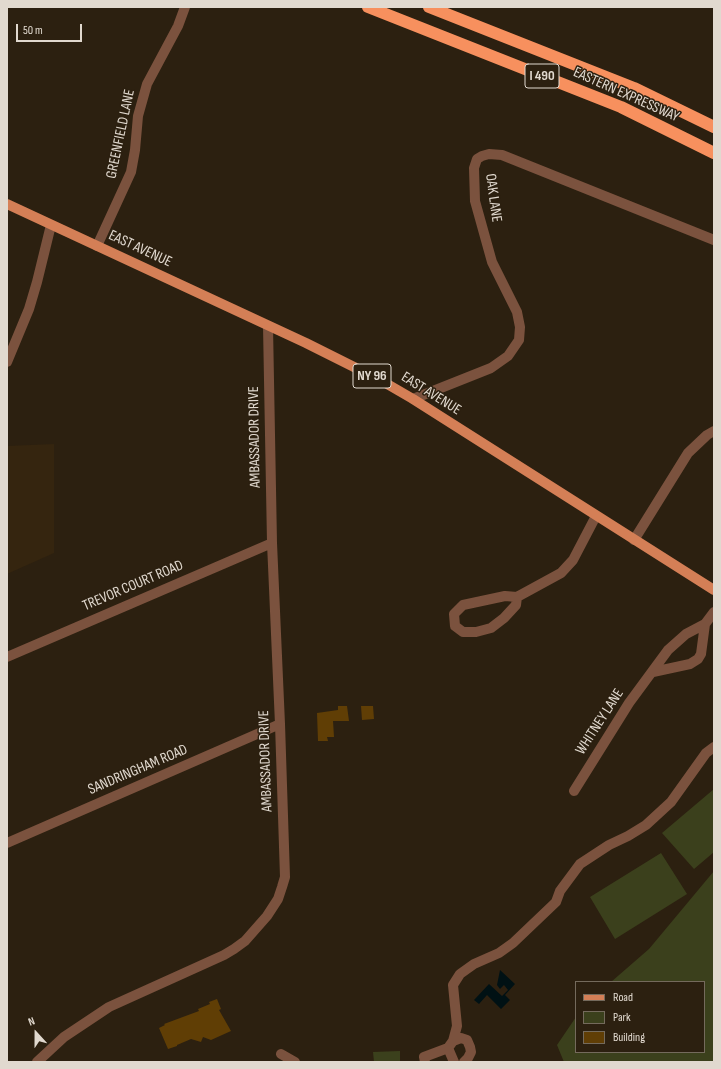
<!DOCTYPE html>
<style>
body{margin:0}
#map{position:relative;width:721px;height:1069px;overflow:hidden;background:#2c2010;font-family:"Sofia Sans Condensed",sans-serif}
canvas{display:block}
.frame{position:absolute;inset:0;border:8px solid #e1d9cf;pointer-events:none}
.legend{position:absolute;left:575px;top:981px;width:130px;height:72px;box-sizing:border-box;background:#2c2010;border:1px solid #746a5c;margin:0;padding:5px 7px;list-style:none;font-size:12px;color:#e1d9cf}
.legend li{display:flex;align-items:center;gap:8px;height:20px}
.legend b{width:20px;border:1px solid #746a5c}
.north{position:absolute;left:16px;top:1013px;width:40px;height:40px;-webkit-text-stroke:3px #2c2010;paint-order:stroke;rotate:339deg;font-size:11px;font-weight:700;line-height:16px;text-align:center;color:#e1d9cf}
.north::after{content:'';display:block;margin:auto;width:14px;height:18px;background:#e1d9cf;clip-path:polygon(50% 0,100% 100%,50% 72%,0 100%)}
.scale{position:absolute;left:16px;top:24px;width:66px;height:18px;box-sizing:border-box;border:2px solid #e1d9cf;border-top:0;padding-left:5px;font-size:12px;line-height:14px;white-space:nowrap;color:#e1d9cf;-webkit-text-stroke:3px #2c2010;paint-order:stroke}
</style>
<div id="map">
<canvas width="721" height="1069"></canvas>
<div class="frame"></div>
<ul class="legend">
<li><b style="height:5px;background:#d47f56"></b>Road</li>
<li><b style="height:11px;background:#3b401c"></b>Park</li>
<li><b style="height:11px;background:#603e05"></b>Building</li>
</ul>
<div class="north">N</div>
<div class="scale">50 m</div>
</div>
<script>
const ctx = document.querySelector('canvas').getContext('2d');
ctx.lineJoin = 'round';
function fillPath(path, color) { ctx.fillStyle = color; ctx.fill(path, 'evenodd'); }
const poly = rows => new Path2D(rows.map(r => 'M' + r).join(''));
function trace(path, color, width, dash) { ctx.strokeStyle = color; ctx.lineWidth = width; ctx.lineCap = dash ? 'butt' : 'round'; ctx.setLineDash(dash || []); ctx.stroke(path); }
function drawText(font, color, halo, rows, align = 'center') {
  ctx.font = font + ' "Sofia Sans Condensed",sans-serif'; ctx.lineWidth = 3; ctx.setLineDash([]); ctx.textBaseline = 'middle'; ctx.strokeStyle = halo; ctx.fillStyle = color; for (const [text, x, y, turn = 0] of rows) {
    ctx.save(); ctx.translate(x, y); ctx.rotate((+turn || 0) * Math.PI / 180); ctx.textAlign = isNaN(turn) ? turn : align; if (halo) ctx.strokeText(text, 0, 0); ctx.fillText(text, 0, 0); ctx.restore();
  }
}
fillPath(poly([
 [54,444,54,553,7,574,7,446]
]), '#35250f');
fillPath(poly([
 [714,789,714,852,694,869,662,833],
 [661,853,687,894,615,939,590,897],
 [714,871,714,1062,564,1062,557,1045,576,1017,576,1052,704,1052,704,982,611,982,649,949],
 [400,1051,400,1062,374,1062,373,1052]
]), '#3b401c');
fillPath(poly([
 [500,970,515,984,505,995,510,1000,501,1009,487,995,479,1004,474,1000,489,984,502,996,508,990,504,985,500,989,497,985]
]), '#001114');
fillPath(poly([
 [338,706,347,706,349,721,333,721,334,737,327,737,328,741,318,741,317,713,338,710],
 [361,706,373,706,374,719,362,720],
 [217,999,221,1009,219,1010,231,1031,211,1040,203,1037,201,1042,191,1039,177,1045,177,1046,168,1049,159,1028,165,1025,164,1024,199,1011,198,1009,210,1004,209,1002]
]), '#603e05');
trace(poly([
 [97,246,131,172,135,150,138,116,147,84,178,26,185,7],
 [7,362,29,309,37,282,51,225],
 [413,399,491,368,508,356,519,340,520,327,517,312,492,262,475,201,474,168,477,159,482,156,489,154,502,155,714,240],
 [634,540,688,453,707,435,714,431],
 [517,597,516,605,504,618,491,628,476,632,463,632,455,626,454,614,463,605,505,596,517,597,561,573,573,560,596,516],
 [7,657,272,543],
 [653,672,690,664,698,659,701,654,705,624],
 [574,791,629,703,668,650,686,634,705,624,714,612],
 [7,843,280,724],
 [453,1041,461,1038,467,1040,470,1047,471,1052,468,1058,464,1062],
 [448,1048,454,1062],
 [281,1054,295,1062],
 [37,1062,64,1037,109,1007,224,955,234,949,245,941,267,916,278,899,282,887,285,877,280,724,272,543,268,326],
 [425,1062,424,1057,448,1048,453,1041,457,1026,453,985,460,974,474,964,499,953,513,943,556,902,560,891,580,864,609,845,628,836,646,825,671,802,706,753,714,747]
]), '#7b523e', 10);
trace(poly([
 [7,204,306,343,382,381,413,399,714,590]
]), '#d47f56', 10);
trace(poly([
 [368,7,621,107,714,153],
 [429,7,634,88,714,127]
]), '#f7905e', 12);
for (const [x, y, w] of [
 [542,76,34],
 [372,376,38]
]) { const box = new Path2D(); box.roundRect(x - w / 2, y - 12, w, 24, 3); ctx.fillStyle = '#2c2010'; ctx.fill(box); trace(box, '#e1d9cf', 1); }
drawText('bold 14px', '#e1d9cf', null, [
 ["I 490",542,76],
 ["NY 96",372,376]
]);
drawText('15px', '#e1d9cf', '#2c2010', [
 ["EASTERN EXPRESSWAY",626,95,24],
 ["GREENFIELD LANE",121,134,-78],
 ["OAK LANE",493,198,82],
 ["EAST AVENUE",140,249,25],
 ["EAST AVENUE",431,394,32],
 ["AMBASSADOR DRIVE",255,437,-91],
 ["TREVOR COURT ROAD",133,586,-23],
 ["WHITNEY LANE",600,722,-57],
 ["AMBASSADOR DRIVE",266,761,-92],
 ["SANDRINGHAM ROAD",138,770,-23]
]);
</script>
